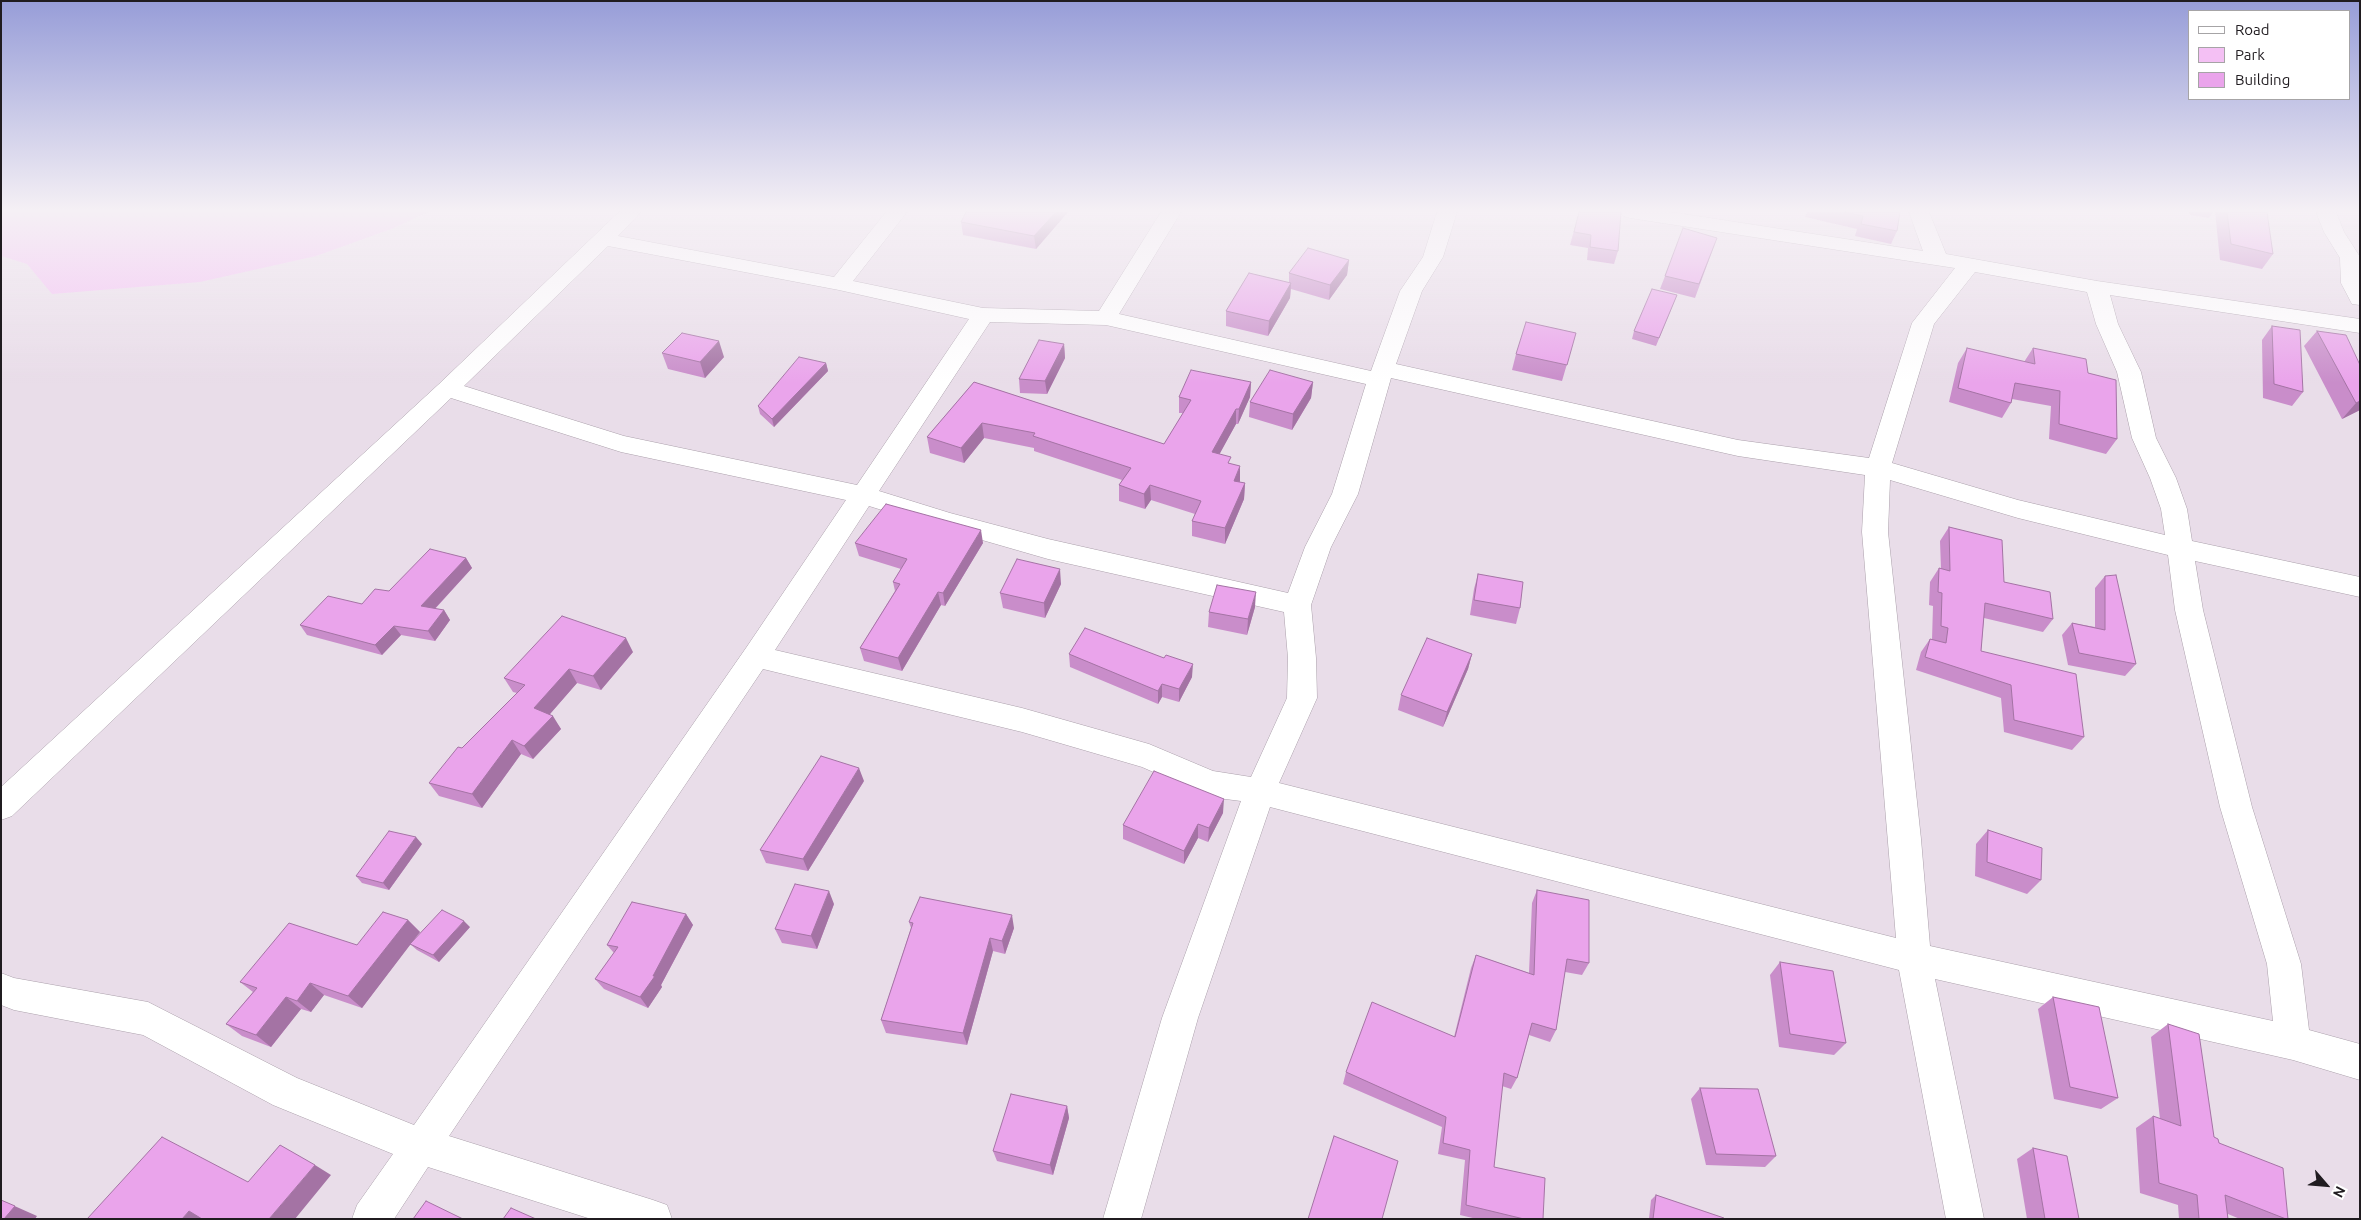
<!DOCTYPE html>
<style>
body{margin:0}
#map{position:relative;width:2361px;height:1220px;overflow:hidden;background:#e9dde9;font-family:Ubuntu,sans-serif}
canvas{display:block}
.frame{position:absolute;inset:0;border:2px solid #201c20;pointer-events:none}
.legend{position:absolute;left:2188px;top:10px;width:162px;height:90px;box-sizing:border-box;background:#fff;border:1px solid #a6a4a6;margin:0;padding:6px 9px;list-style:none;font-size:15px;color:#201c20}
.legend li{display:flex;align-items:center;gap:10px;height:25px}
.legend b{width:25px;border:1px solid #a6a4a6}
.north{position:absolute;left:2301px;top:1160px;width:50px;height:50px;-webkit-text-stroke:4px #fff;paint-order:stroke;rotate:117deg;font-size:14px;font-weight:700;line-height:20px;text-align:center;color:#201c20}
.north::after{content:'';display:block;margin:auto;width:18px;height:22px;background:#201c20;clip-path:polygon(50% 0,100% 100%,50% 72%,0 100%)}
</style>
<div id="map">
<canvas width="2361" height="1220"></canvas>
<div class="frame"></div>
<ul class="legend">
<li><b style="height:6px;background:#fff"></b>Road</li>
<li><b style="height:14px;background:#f4c0f4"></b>Park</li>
<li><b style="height:14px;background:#eaa4eb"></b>Building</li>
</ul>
<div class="north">N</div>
</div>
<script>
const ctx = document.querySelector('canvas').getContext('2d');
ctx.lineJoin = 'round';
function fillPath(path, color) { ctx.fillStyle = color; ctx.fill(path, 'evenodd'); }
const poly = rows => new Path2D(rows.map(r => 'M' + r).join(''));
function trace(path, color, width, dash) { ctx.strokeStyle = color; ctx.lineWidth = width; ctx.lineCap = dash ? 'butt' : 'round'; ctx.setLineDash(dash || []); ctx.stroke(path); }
fillPath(poly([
 [1,212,428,212,394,228,316,256,200,282,52,294,27,264,1,256]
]), '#f4c0f4');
const minor = poly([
 [619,212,641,212,618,236,834,277,886,212,907,212,853,281,983,308,1099,311,1161,212,1181,212,1119,314,1371,371,1400,291,1423,257,1437,212,1457,212,1443,257,1422,291,1396,364,1738,440,1869,458,1912,323,1955,268,1630,218,1623,216,1620,212,1671,212,1923,251,1909,212,1929,212,1946,254,2097,281,2360,319,2360,333,2110,295,2118,324,2141,372,2156,438,2176,478,2187,509,2192,541,2360,577,2360,597,2195,561,2203,610,2252,807,2301,964,2309,1030,2360,1044,2360,1080,2293,1060,1935,979,1984,1219,1946,1219,1899,970,1270,807,1198,1018,1141,1219,1103,1219,1162,1018,1241,801,1210,797,1142,767,1022,732,763,669,449,1136,653,1200,667,1205,672,1219,591,1219,428,1167,394,1219,352,1219,357,1205,393,1154,273,1105,143,1035,14,1010,1,1005,1,973,14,978,148,1002,297,1078,414,1125,746,648,846,500,621,452,451,398,12,816,1,820,1,787,439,384,619,212],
 [608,246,839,290,969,319,857,485,624,436,464,386,608,246],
 [1975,272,2087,292,2096,324,2117,372,2132,438,2150,478,2161,509,2165,535,2018,500,1892,463,1934,324,1975,272],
 [990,322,1106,325,1366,384,1332,494,1305,547,1288,593,1048,539,950,513,879,491,990,322],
 [1391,378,1738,456,1865,475,1862,532,1896,938,1279,783,1317,698,1316,658,1311,605,1331,547,1358,494,1391,378],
 [1890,480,2018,518,2168,555,2175,610,2220,807,2267,964,2273,1021,1930,946,1921,839,1888,532,1890,480],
 [869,506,937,527,1048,559,1284,612,1288,658,1287,698,1251,777,1213,771,1149,744,1022,708,775,650,869,506],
 [2316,212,2336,212,2344,232,2360,257,2360,305,2352,304,2341,283,2340,258,2324,232,2316,212]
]);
trace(minor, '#aba0ab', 1);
fillPath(minor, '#fff');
fillPath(poly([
 [1068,212,1036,249,963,235,961,222],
 [1579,212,1618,251,1614,264,1587,260,1588,248,1570,245],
 [1807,212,1900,212,1897,231,1891,244,1855,236,1857,229,1805,217],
 [2189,212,2213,212,2209,218,2190,215],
 [2215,212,2267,212,2273,254,2262,269,2220,260],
 [1717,238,1695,298,1660,289,1665,276],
 [1349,260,1347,275,1329,300,1291,289,1290,298,1268,336,1226,326,1226,311,1289,282,1289,273],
 [1677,295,1656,346,1632,339,1634,331],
 [2272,326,2303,392,2292,406,2263,398,2262,340],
 [2317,331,2360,365,2360,410,2342,419,2304,346],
 [1576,333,1562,381,1512,370,1516,354],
 [1064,344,1065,358,1047,394,1020,393,1019,379],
 [1967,348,2024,362,2033,348,2088,373,2117,439,2106,454,2049,439,2051,406,2012,399,2011,403,2002,418,1949,402,1958,363],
 [662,353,724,357,705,378,668,369],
 [826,363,828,371,774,427,760,414,758,406],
 [974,382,1164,444,1183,413,1179,413,1179,397,1251,382,1250,397,1238,424,1236,424,1219,454,1230,464,1240,481,1239,482,1245,483,1244,499,1225,544,1192,536,1192,521,1195,514,1151,500,1145,509,1119,501,1119,485,1122,480,1034,451,1034,448,984,438,964,463,930,453,927,437],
 [1313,382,1311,398,1292,430,1249,417,1250,402],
 [1949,527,2004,582,2053,619,2043,632,1984,618,1981,651,2084,737,2072,750,2004,732,2001,698,1916,670,1921,652,1930,639,1932,640,1933,606,1929,605,1930,582,1939,568,1941,569,1940,541],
 [855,543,983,543,945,606,941,605,902,671,864,661,860,648,895,591,893,582,901,569,859,556],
 [466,558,472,568,435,609,444,610,450,620,435,641,401,635,382,655,307,635,300,625,362,604,389,591],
 [1478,574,1520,608,1516,624,1470,615,1474,589],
 [2105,576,2136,664,2125,676,2068,665,2062,635,2072,623,2095,627,2095,588],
 [1061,584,1045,618,1003,608,1000,593],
 [1255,607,1247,635,1208,627,1209,612],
 [633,652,601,690,577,683,550,714,561,729,533,759,521,754,482,808,439,796,429,783,517,693,513,692,504,678],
 [1069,654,1192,677,1179,702,1162,697,1158,704,1070,667],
 [1472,654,1468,669,1443,727,1398,710,1401,695],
 [864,781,808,871,766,863,760,850],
 [1223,813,1208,842,1198,838,1184,864,1123,839,1123,825],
 [1988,830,2041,880,2027,894,1975,876,1976,844],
 [422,844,389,890,362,883,356,876],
 [1537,890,1589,963,1582,975,1565,972,1556,1030,1550,1042,1529,1035,1517,1078,1511,1089,1502,1086,1494,1167,1543,1219,1477,1219,1460,1215,1465,1160,1438,1154,1442,1127,1343,1084,1346,1072,1454,1037,1471,968,1476,955,1529,973,1532,903],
 [834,904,817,949,782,943,775,929],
 [686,914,693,925,661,985,662,987,648,1008,604,989,595,979,614,953,607,945],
 [408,920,420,932,411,943,470,927,439,962,417,950,410,944,362,1008,324,995,311,1012,301,1009,271,1047,242,1036,226,1024,253,992,240,982,357,945],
 [909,922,1014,928,1005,954,993,951,967,1045,886,1033,881,1020,911,928],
 [1780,962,1846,1043,1834,1055,1779,1047,1770,975],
 [2053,997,2118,1098,2101,1109,2054,1099,2038,1009],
 [2168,1024,2214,1137,2288,1219,2240,1219,2228,1214,2228,1219,2179,1219,2178,1205,2140,1193,2136,1128,2153,1116,2160,1119,2151,1037],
 [1700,1088,1776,1156,1765,1167,1706,1165,1691,1099],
 [1067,1106,1069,1118,1053,1175,997,1161,993,1151],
 [2033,1148,2079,1219,2027,1219,2017,1159],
 [1656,1195,1723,1219,1649,1219,1651,1200]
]), '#c98dca');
fillPath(poly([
 [1056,212,1068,212,1036,249,1034,236],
 [1349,260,1347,275,1329,300,1330,285],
 [1291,283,1290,298,1268,336,1269,321],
 [719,341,724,357,705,378,700,362],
 [1064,344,1065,358,1047,394,1045,381],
 [826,363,828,371,774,427,772,419],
 [1251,382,1250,397,1238,424,1239,409],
 [1313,382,1311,398,1292,430,1293,414],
 [2360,401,2360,410,2342,419,2356,403],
 [1236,409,1236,424,1212,468,1212,452],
 [982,423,984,438,964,463,961,448],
 [1240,466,1240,481,1233,496,1234,481],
 [1245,483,1244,499,1225,544,1225,528],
 [1150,485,1151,500,1145,509,1144,494],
 [981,530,983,543,945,606,943,593],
 [466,558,472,568,428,616,421,606],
 [1060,569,1061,584,1045,618,1044,603],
 [938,592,941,605,902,671,898,658],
 [1256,592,1255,607,1247,635,1248,619],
 [444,610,450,620,435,641,428,631],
 [394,626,401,635,382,655,375,645],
 [626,638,633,652,601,690,593,676],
 [1472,654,1468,669,1443,727,1447,712],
 [1193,664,1192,677,1179,702,1179,689],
 [569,669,577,683,543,722,534,708],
 [1162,684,1162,697,1158,704,1158,691],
 [553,716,561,729,533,759,524,746],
 [512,740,521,754,482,808,472,794],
 [859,768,864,781,808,871,803,859],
 [1224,799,1223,813,1208,842,1209,828],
 [1198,824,1198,838,1184,864,1184,851],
 [416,837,422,844,389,890,383,883],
 [829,891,834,904,817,949,811,936],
 [686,914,693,925,661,985,662,987,648,1008,640,997,653,976],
 [1012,915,1014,928,1005,954,1002,941],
 [408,920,420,932,362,1008,348,996],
 [464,921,470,927,439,962,433,955],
 [990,938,993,951,967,1045,963,1033],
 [310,983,324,995,311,1012,297,1001],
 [286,997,301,1009,271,1047,256,1035],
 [1067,1106,1069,1118,1053,1175,1050,1165],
 [315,1165,331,1175,295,1219,269,1219],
 [1,1200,37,1216,35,1219,4,1219],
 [189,1211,205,1219,182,1219]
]), '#a473a4');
const building = poly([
 [966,212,1056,212,1034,236,961,222,966,212],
 [1579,212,1621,212,1618,251,1590,247,1591,235,1574,232,1579,212],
 [1845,212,1900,212,1897,231,1861,224,1863,216,1845,212],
 [2227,212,2267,212,2273,254,2231,244,2227,212],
 [1683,228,1717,238,1699,284,1665,276,1683,228],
 [1308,248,1349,260,1330,285,1289,273,1308,248],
 [1249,273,1291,283,1269,321,1226,311,1249,273],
 [1652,289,1677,295,1659,338,1634,331,1652,289],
 [1526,322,1576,333,1567,365,1516,354,1526,322],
 [2272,326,2300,330,2303,392,2274,384,2272,326],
 [2317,331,2346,335,2360,365,2360,401,2356,403,2317,331],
 [682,333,719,341,700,362,662,353,682,333],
 [1039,340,1064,344,1045,381,1019,379,1039,340],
 [1967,348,2035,364,2033,348,2086,359,2088,373,2116,380,2117,439,2059,424,2060,391,2015,383,2011,403,1958,388,1967,348],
 [799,357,826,363,772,419,758,406,799,357],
 [1191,370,1251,382,1239,409,1236,409,1212,452,1231,457,1228,463,1240,466,1234,481,1245,483,1225,528,1192,521,1201,501,1150,485,1144,494,1119,485,1131,468,1033,436,1035,433,982,423,961,448,927,437,974,382,1164,444,1191,400,1179,397,1191,370],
 [1270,370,1313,382,1293,414,1250,402,1270,370],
 [886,504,981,530,943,593,938,592,898,658,860,648,900,584,893,582,907,559,855,543,886,504],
 [1949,527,2002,540,2004,582,2050,592,2053,619,1985,603,1981,651,2076,674,2084,737,2014,720,2011,685,1925,657,1930,639,1946,643,1948,628,1941,626,1942,593,1938,592,1939,568,1950,571,1949,527],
 [430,549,466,558,421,606,444,610,428,631,394,626,375,645,300,625,328,596,362,604,375,589,389,591,430,549],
 [1017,559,1060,569,1044,603,1000,593,1017,559],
 [1478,574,1523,582,1520,608,1474,600,1478,574],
 [2116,575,2136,664,2079,653,2072,623,2105,630,2105,576,2116,575],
 [1217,585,1256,592,1248,619,1209,612,1217,585],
 [562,616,626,638,593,676,569,669,534,708,553,716,524,746,512,740,472,794,429,783,458,747,462,748,525,685,504,678,562,616],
 [1085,628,1164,658,1166,655,1193,664,1179,689,1162,684,1158,691,1069,654,1085,628],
 [1427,638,1472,654,1447,712,1401,695,1427,638],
 [821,756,859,768,803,859,760,850,821,756],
 [1154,771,1224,799,1209,828,1198,824,1184,851,1123,825,1154,771],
 [1988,830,2042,848,2041,880,1987,862,1988,830],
 [389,831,416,837,383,883,356,876,389,831],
 [795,884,829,891,811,936,775,929,795,884],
 [1537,890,1589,900,1589,963,1567,959,1556,1030,1532,1023,1517,1078,1504,1073,1494,1167,1545,1178,1543,1219,1524,1219,1466,1205,1470,1150,1443,1143,1446,1117,1346,1072,1372,1002,1455,1037,1476,955,1534,975,1537,890],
 [920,897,1012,915,1002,941,990,938,963,1033,881,1020,913,923,909,922,920,897],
 [632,902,686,914,653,976,655,976,640,997,595,979,618,947,607,945,632,902],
 [442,910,464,921,433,955,410,944,442,910],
 [383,912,408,920,348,996,310,983,297,1001,286,997,256,1035,226,1024,257,988,240,982,289,923,357,945,383,912],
 [1780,962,1833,971,1846,1043,1790,1034,1780,962],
 [2053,997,2099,1007,2118,1098,2070,1087,2053,997],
 [2168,1024,2199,1034,2214,1137,2218,1139,2219,1143,2283,1168,2288,1219,2286,1219,2225,1195,2228,1219,2199,1219,2197,1195,2159,1183,2153,1116,2181,1126,2168,1024],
 [1700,1088,1758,1089,1776,1156,1716,1154,1700,1088],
 [1011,1094,1067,1106,1050,1165,993,1151,1011,1094],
 [1334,1136,1398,1161,1382,1219,1308,1219,1334,1136],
 [162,1137,248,1182,280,1145,315,1165,269,1219,202,1219,189,1211,182,1219,87,1219,162,1137],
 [2033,1148,2067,1156,2079,1219,2045,1219,2033,1148],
 [1656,1195,1724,1218,1723,1219,1653,1219,1656,1195],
 [1,1200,15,1206,4,1219,1,1219,1,1200],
 [426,1201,463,1219,413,1219,426,1201],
 [511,1208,536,1219,503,1219,511,1208]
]);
fillPath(building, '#eaa4eb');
trace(building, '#a473a4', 1);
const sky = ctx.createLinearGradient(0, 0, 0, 383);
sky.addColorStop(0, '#979dd8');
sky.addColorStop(0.55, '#f5f0f5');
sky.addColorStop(1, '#f5f0f500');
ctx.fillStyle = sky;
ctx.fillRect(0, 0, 2361, 383);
</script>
